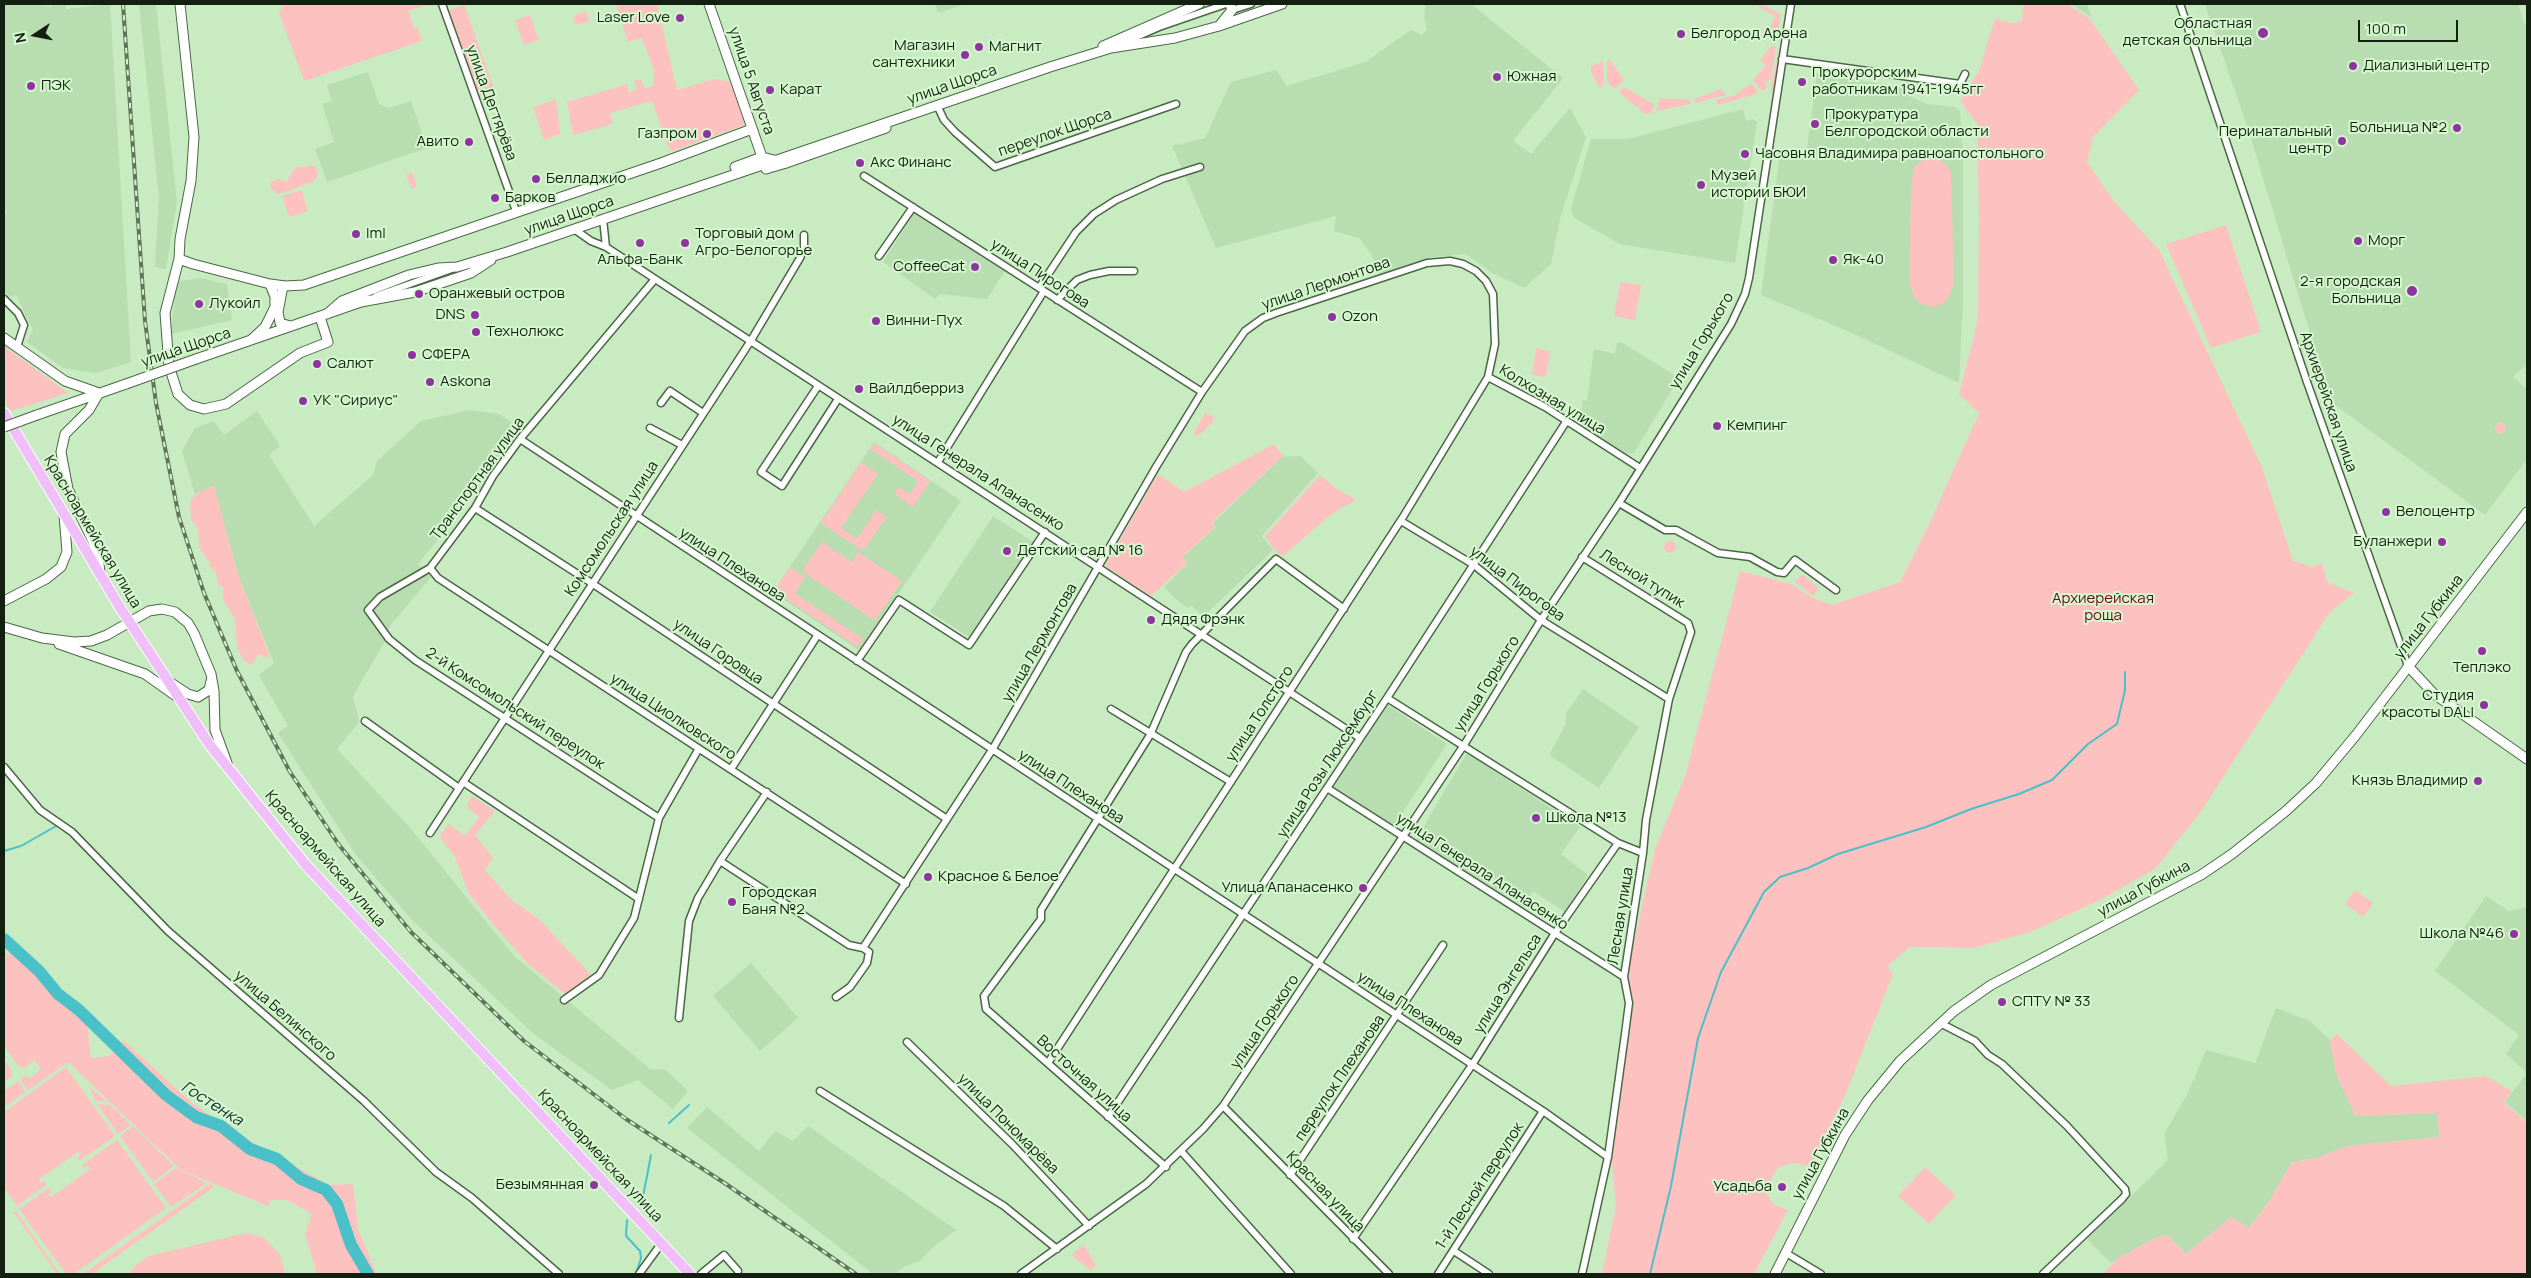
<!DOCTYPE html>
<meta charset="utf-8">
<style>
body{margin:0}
#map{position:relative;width:2531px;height:1278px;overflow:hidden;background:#c9ebc2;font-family:Manrope,sans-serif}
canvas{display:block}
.frame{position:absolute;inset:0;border:5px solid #132011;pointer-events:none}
.north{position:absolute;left:10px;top:10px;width:50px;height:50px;-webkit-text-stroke:4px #d6f8cf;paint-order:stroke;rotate:259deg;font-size:14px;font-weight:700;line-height:20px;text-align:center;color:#132011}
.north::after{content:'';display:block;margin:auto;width:18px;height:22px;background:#132011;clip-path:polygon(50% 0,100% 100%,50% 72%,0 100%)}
.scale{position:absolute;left:2358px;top:20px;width:100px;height:22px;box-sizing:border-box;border:2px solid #132011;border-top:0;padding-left:6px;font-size:15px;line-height:18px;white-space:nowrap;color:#132011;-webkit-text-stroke:4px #d6f8cf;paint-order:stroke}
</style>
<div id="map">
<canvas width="2531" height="1278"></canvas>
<div class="frame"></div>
<div class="north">N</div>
<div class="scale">100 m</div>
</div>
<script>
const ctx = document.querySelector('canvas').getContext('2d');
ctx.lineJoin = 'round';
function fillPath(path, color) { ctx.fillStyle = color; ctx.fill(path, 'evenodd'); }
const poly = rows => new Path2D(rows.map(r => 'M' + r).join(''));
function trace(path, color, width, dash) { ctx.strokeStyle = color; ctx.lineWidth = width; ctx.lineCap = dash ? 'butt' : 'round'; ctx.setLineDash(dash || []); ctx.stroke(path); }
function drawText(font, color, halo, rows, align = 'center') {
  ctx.font = font + ' Manrope,sans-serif'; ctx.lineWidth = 4; ctx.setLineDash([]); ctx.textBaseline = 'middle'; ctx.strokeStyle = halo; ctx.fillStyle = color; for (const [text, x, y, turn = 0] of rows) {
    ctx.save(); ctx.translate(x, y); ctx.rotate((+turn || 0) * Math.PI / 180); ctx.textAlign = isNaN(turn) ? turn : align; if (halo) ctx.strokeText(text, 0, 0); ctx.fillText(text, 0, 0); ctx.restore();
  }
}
fillPath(poly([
 [4,4,34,4,52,7,53,4,66,4,66,9,110,4,131,362,96,373,63,368,27,342,33,330,16,295,10,297,4,292,4,218,7,211,4,210],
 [139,4,156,4,177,202,166,269,155,267,159,198],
 [935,4,965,4,938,13],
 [1426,4,1471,4,1563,78,1513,141,1531,154,1570,108,1586,137,1560,219,1551,264,1524,288,1492,273,1466,254,1432,257,1380,276,1372,255,1359,238,1334,231,1336,216,1216,248,1172,146,1205,138,1231,82,1276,70,1287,86,1365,62,1411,30,1422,35,1427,29,1424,17],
 [2072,4,2087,4,2091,17],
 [2205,4,2518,4,2527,31,2527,364,2513,377,2527,389,2527,459,2485,515,2331,402,2248,129],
 [368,72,379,104,389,108,411,101,427,148,327,182,315,149,334,142,322,104,332,101,327,85],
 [1817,73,1900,87,1908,89,1909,96,1927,104,1955,107,1960,111,1963,158,1963,303,1959,383,1852,333,1761,295,1780,154,1806,156],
 [1743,109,1746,121,1753,119,1757,122,1735,263,1620,244,1573,217,1571,209,1591,139,1628,139],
 [914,213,1005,271,987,299,940,294,935,299,883,262],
 [201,278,227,284,232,320,171,334,175,293,179,281],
 [1621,342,1679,378,1634,453,1623,454,1582,427,1580,422,1583,400,1587,401,1594,349,1615,354,1617,343],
 [470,410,499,414,517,426,471,499,418,564,431,577,390,626,385,641,353,696,359,722,337,749,411,829,514,956,650,1069,666,1070,688,1091,673,1109,638,1080,612,1090,535,1035,411,919,356,855,278,733,288,726,259,675,274,663,238,575,214,486,195,494,182,451,195,428,214,421,224,435,257,411,280,446,269,455,314,526,373,475,377,461,421,421],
 [874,442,961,501,860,651,773,592],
 [1300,456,1318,473,1262,536,1273,550,1203,617,1192,606,1188,608,1177,600,1164,587,1188,563,1183,557,1216,527,1213,523,1282,457],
 [993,516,1035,543,971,638,930,612],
 [1583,689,1639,727,1599,788,1549,755,1566,724,1566,713],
 [1387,705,1447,744,1394,826,1333,787],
 [1467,753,1580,827,1561,854,1588,875,1565,912,1533,891,1521,912,1415,841],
 [2486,896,2509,911,2527,907,2527,1121,2505,1102,2527,1073,2506,1054,2519,1035,2435,971],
 [751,963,798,1018,760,1051,713,996],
 [2276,1008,2310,1021,2330,1040,2336,1073,2355,1116,2437,1113,2439,1137,2347,1146,2317,1158,2292,1162,2266,1206,2249,1228,2231,1217,2186,1254,2167,1235,2153,1239,2111,1263,2087,1239,2168,1160,2164,1134,2188,1093,2206,1050,2255,1063],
 [707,1107,759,1151,775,1131,793,1141,808,1126,956,1230,933,1247,920,1261,903,1267,895,1274,873,1274,687,1128]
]), '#b7ddb0');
fillPath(poly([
 [284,4,431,4,408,11,414,28,418,28,422,41,304,81,279,13],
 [616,4,657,4,677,90,714,79,731,82,745,125,672,151,668,147,652,101,610,113,613,124,573,135,567,102,627,84,629,92,637,90,634,81,641,79,644,88,653,86,654,70,642,38,628,42],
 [1760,4,1781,14,1778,33,1774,32,1771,35,1762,33,1763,30,1769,30,1775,16,1756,5],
 [2023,4,2067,4,2089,18,2139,90,2093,137,2087,162,2113,200,2159,250,2261,465,2293,561,2313,567,2322,562,2327,582,2354,593,2330,612,2200,813,2155,869,2100,900,2033,931,1974,948,1910,947,1887,966,1893,974,1844,1098,1810,1166,1794,1163,1778,1167,1765,1191,1774,1205,1788,1210,1754,1274,1602,1274,1616,1205,1611,1153,1633,1000,1626,978,1655,849,1685,776,1740,571,1791,584,1813,598,1832,605,1900,582,1931,520,1979,413,1959,394,1978,320,1979,216,1977,124,1960,101,1979,71,1995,18,2010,23,2022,21],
 [464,5,495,91,477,97,448,11],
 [586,11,589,21,576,25,573,16],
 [530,15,539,40,524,45,515,20],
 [1771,46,1776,47,1771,79,1765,83,1766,89,1762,91,1753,80,1766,65,1760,60],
 [1779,49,1782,51,1775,91,1770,92],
 [1609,59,1624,80,1615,89,1607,82,1607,61],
 [1603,61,1604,83,1600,89,1591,72,1591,66],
 [1751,83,1758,92,1753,95,1717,105,1716,100,1735,95],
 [1624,87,1654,104,1652,113,1645,114,1619,92],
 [1721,89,1726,95,1695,103,1694,99],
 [1660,98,1690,100,1691,104,1656,111],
 [556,99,560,134,544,140,533,107],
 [1932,158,1944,162,1951,172,1954,282,1949,297,1941,305,1932,307,1920,303,1914,298,1909,282,1911,185,1914,167,1921,161],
 [312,165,316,167,318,175,313,182,278,194,271,189,270,183,273,181,280,179,286,182,295,168],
 [412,172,417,187,411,189,406,174],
 [302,190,308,211,289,217,282,196],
 [2226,225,2261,332,2211,348,2166,244],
 [1620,282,1641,285,1635,320,1614,316],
 [4,346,68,393,11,411,4,400],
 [1536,348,1550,352,1546,377,1532,375],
 [1205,413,1213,416,1213,422,1199,435,1193,435],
 '2494.5 428a5.5 5.5 0 1 1 11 0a5.5 5.5 0 1 1-11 0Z',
 [874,443,930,481,913,507,894,494,898,487,910,494,918,481,870,449],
 [1274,444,1283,456,1212,522,1215,527,1183,556,1187,563,1151,596,1105,566,1158,474,1184,492],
 [861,462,878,474,841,528,857,539,876,510,887,517,863,551,821,523],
 [1320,475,1337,489,1355,499,1354,502,1344,506,1329,516,1283,556,1275,551,1265,536],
 [214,486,238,575,269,654,267,658,259,654,251,665,243,660,237,647,235,619,222,598,224,588,218,585,216,573,209,566,209,562,199,547,198,529,191,519,190,503,195,494],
 '1664 547a6 6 0 1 1 12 0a6 6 0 1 1-12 0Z',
 [822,542,852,562,858,552,902,581,875,621,802,571],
 [790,567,805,577,795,593,863,639,857,647,774,591],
 [1802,574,1819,588,1813,596,1795,582],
 [472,796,495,811,475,835,493,858,485,870,512,900,540,920,591,975,566,995,529,965,490,921,468,892,454,855,439,837,449,824,465,836,479,817,466,806],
 [2355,890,2373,903,2363,917,2345,904],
 [8,945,87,1023,91,1058,109,1056,124,1041,192,1103,234,1132,329,1185,353,1184,358,1229,377,1274,317,1274,305,1234,312,1214,287,1200,269,1200,270,1207,181,1170,68,1062,28,1090,20,1079,24,1076,30,1078,41,1069,34,1060,25,1068,18,1066,4,1046,4,952,9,955],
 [2337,1034,2391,1086,2485,1076,2512,1091,2504,1102,2527,1123,2527,1274,2103,1274,2118,1258,2153,1239,2167,1235,2186,1254,2231,1217,2249,1228,2266,1206,2292,1162,2317,1158,2347,1146,2439,1137,2437,1113,2355,1116,2336,1073,2330,1040],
 [4,1059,12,1071,12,1076,4,1082],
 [66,1067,115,1136,79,1161,77,1158,81,1155,78,1152,39,1179,41,1183,44,1181,47,1184,17,1206,4,1187,4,1112],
 [18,1081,25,1092,4,1107,4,1091],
 [89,1086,106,1101,95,1101],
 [97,1104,110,1105,131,1125,118,1134],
 [133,1126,174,1166,153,1182,120,1136],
 [117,1140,166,1208,74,1274,66,1274,19,1209,49,1188,52,1192,48,1194,51,1197,90,1169,88,1165,84,1168,82,1165],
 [1925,1167,1956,1195,1929,1224,1898,1196],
 [176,1168,207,1183,171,1207,154,1184],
 [211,1183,214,1187,92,1274,83,1274],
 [16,1211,60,1274,57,1274,14,1213],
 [246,1233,263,1237,272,1246,280,1255,285,1274,129,1274,137,1264,149,1256],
 [1084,1245,1096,1265,1091,1271,1071,1255]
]), '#fdc1bf');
trace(poly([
 [4,851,21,846,58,825],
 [669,1123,689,1105],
 [642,1202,651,1155],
 [627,1220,626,1236,640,1251,641,1258,636,1274],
 [1650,1274,1671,1186,1698,1038,1721,972,1764,892,1780,877,1808,868,1838,854,1926,827,1971,809,2019,794,2052,780,2088,744,2117,724,2125,690,2125,672]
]), '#4ac1c8', 2);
trace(poly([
 [4,939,39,971,58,994,79,1010,166,1095,196,1117,221,1126,250,1149,277,1159,301,1179,326,1190,337,1204,351,1245,368,1274]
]), '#4ac1c8', 12);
const minor = poly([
 [442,4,516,211],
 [2180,4,2307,382,2408,666],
 [1232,10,1251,4],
 [1120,44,1159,27,1226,4],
 [1782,59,1960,84,1965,74],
 [937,105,944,120,955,132,995,167,1176,104],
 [864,176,1202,392],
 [603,219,606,247],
 [574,229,591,241,606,247,1360,738],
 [879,256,913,207],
 [655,279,520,439,493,476,475,508,430,568,380,597,368,610,389,639,415,660,659,818],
 [1039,288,1076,232,1094,214,1116,200,1162,179,1200,167],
 [376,296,452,269],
 [4,299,18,313,24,325,17,347],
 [1057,300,1077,280,1090,275,1109,271,1134,271],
 [1488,377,1545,407,1640,468],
 [818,386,761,472,782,486,838,399],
 [661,403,670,391,703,413],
 [650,428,682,445],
 [520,439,1543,1111,1608,1157],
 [938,462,1044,291],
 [1619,503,1665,530,1676,530,1718,553,1750,557,1777,572,1784,573,1795,560,1836,590],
 [475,508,587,580,947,819],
 [1401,521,1474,565,1541,620,1669,699],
 [430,568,438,578,906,884],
 [857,661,899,600,969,645,1045,532],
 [1387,698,1618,843,1643,853],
 [1111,709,1231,782],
 [365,721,459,788],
 [4,767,40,810,72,832,168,931,364,1101,436,1172,472,1198,559,1274],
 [731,769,817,636],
 [463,782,639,899],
 [1327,788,1624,977],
 [430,833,750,342,800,258,804,248,804,235],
 [720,861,849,945,863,948,869,952,867,963,860,973,850,987,836,997],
 [863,948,992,750,1156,467,1202,392,1245,331,1263,318,1276,313,1427,263,1450,261,1463,264,1476,271,1486,281,1493,294,1495,344,1488,377,1403,517,1048,1063],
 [564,1000,599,975,634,918,659,818,698,750],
 [679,1018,689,921,698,898,720,861,767,792],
 [1940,1023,1975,1041,1988,1055,2002,1064,2067,1126,2125,1189,2126,1194,2122,1199,2043,1274],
 [907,1042,1012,1144,1089,1226],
 [820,1091,1004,1206,1057,1249],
 [1223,1106,1389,1274],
 [1108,1117,1387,698,1566,422],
 [1181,1151,1291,1274],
 [1166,1167,986,1009,984,996,1041,919,1041,910,1150,735,1186,652,1192,644,1276,559,1344,609],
 [1290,1175,1443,945],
 [1353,1239,1472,1065,1555,933,1618,843],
 [1454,1251,1489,1274],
 [1786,1253,1821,1274],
 [639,1274,661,1244],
 [701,1274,724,1255,738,1271],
 [1021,1274,1146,1184,1203,1129,1223,1106,1464,745,1541,620,1619,503,1731,324,1745,294,1749,278,1791,4],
 [1438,1274,1543,1111],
 [1582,1274,1608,1157,1625,1034,1629,1003,1624,977,1643,853,1646,820,1669,699,1691,632,1688,623,1582,557]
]);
const tertiary = poly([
 [180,4,194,137,191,181,180,239,179,259,165,313,169,366,178,394,190,405,204,409,226,404,300,353,328,342,320,317],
 [709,4,762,157],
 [763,158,766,169,786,163],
 [179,259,193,264,270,284,285,286,304,285,661,163,752,129],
 [252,339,265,327,275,307,275,297,270,284],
 [2408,666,2434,694,2527,759]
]);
const secondary = poly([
 [1219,26,1282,4],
 [1103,46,1199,4],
 [735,167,762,157,786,163,886,128],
 [283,286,278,312,280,323,290,326],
 [327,314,342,301,409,275,438,268,457,267,507,252,1050,67,1111,48,1175,38,1219,26,1232,10,1230,4],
 [4,338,65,381,99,393],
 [196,359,361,302,415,292,471,273,491,260],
 [99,393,89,410,65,434,61,452,68,489,98,552,100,574],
 [37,415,126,384],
 [4,601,46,579,61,567,67,552,64,515],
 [4,627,42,638,74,642,91,641,107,635,149,611,162,609,175,612,188,623,194,633,211,674,214,691,215,730,227,763],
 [59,644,145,674,176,696],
 [168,681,188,694,198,697,209,690,211,681],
 [1775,1274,1845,1135,1868,1100,1900,1061,1954,1011,1991,985,2201,875,2232,854,2286,811,2316,783,2356,735,2527,512]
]);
const primary = poly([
 [4,413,119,606],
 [142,641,209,744,305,864,690,1274]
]);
trace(minor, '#4a6845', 9);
trace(tertiary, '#4a6845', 11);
trace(secondary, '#4a6845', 11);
trace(primary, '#fff', 12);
trace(minor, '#fff', 6);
trace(tertiary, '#fff', 9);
trace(secondary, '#fff', 9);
trace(primary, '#f0bffa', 10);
const rail = poly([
 [123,4,145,321,156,403,179,517,204,593,237,671,290,772,339,845,411,932,524,1041,626,1119,726,1184,856,1274]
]);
trace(rail, '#5f755b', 4);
trace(rail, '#d6f8cf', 2, [5.5]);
const secondaryBridge = poly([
 [126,384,196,359],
 [4,427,37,415]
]);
const primaryBridge = poly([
 [119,606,142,641]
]);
trace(secondaryBridge, '#4a6845', 11, []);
trace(primaryBridge, '#fff', 12, []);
trace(secondaryBridge, '#fff', 9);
trace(primaryBridge, '#f0bffa', 10);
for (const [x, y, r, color] of [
 [680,18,5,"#8d349f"],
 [2263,33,6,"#8d349f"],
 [1681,34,5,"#8d349f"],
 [979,47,5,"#8d349f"],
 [965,55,5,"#8d349f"],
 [2353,66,5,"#8d349f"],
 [1497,77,5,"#8d349f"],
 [1802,82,5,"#8d349f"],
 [31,86,5,"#8d349f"],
 [770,90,5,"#8d349f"],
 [1815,124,5,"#8d349f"],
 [2457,128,5,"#8d349f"],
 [707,134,5,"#8d349f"],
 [2342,141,5,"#8d349f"],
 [469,142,5,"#8d349f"],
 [1745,154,5,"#8d349f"],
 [860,163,5,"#8d349f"],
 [536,179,5,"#8d349f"],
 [1701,185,5,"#8d349f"],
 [495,198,5,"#8d349f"],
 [356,234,5,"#8d349f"],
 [2358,241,5,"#8d349f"],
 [640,243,5,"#8d349f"],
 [685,243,5,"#8d349f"],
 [1833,260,5,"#8d349f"],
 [975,267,5,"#8d349f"],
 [2412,291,6,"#8d349f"],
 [419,294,5,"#8d349f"],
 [199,304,5,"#8d349f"],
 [475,315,5,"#8d349f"],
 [1332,317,5,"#8d349f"],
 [876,321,5,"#8d349f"],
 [476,332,5,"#8d349f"],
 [412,355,5,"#8d349f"],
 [317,364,5,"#8d349f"],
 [430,382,5,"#8d349f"],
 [859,389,5,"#8d349f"],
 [303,401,5,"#8d349f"],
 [1717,426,5,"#8d349f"],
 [2386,512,5,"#8d349f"],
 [2442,542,5,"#8d349f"],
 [1007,551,5,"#8d349f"],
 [1151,620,5,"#8d349f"],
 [2482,651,5,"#8d349f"],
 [2484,705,5,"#8d349f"],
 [2478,781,5,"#8d349f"],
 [1536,818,5,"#8d349f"],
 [928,877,5,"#8d349f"],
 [1363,888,5,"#8d349f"],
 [732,902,5,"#8d349f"],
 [2514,934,5,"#8d349f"],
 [2002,1002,5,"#8d349f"],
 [594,1185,5,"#8d349f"],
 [1782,1187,5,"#8d349f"]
]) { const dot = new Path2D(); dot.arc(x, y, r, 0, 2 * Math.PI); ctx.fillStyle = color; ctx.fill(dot); trace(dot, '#d6f8cf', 2); }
drawText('15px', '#132011', '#d6f8cf', [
 ["Laser Love",670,18,"right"],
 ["Областная",2252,24,"right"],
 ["детская больница",2252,41,"right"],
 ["Белгород Арена",1691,34],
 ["Магазин",955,46,"right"],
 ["сантехники",955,63,"right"],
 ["Магнит",989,47],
 ["Диализный центр",2363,66],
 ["Прокурорским",1812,73],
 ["работникам 1941-1945гг",1812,90],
 ["Южная",1507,77],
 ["ПЭК",41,86],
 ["Карат",780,90],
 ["Прокуратура",1825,115],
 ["Белгородской области",1825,132],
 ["Больница №2",2447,128,"right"],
 ["Перинатальный",2332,132,"right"],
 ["центр",2332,149,"right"],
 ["Газпром",697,134,"right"],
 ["Авито",459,142,"right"],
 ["Часовня Владимира равноапостольного",1755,154],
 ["Акс Финанс",870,163],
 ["Музей",1711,176],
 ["истории БЮИ",1711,193],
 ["Белладжио",546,179],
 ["Барков",505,198],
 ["Iml",366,234],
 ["Торговый дом",695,234],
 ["Агро-Белогорье",695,251],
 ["Морг",2368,241],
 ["Альфа-Банк",640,260,"center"],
 ["Як-40",1843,260],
 ["CoffeeCat",965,267,"right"],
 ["2-я городская",2401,282,"right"],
 ["Больница",2401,299,"right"],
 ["Оранжевый остров",429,294],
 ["Лукойл",209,304],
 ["DNS",465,315,"right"],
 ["Ozon",1342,317],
 ["Винни-Пух",886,321],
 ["Технолюкс",486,332],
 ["СФЕРА",422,355],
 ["Салют",327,364],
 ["Askona",440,382],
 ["Вайлдберриз",869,389],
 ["УК \"Сириус\"",313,401],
 ["Кемпинг",1727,426],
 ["Велоцентр",2396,512],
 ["Буланжери",2432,542,"right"],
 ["Детский сад № 16",1017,551],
 ["Дядя Фрэнк",1161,620],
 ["Теплэко",2482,668,"center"],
 ["Студия",2474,696,"right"],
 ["красоты DALI",2474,713,"right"],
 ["Князь Владимир",2468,781,"right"],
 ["Школа №13",1546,818],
 ["Красное & Белое",938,877],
 ["Улица Апанасенко",1353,888,"right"],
 ["Городская",742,893],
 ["Баня №2",742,910],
 ["Школа №46",2504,934,"right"],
 ["СПТУ № 33",2012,1002],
 ["Безымянная",584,1185,"right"],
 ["Усадьба",1772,1187,"right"]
], 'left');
drawText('15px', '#132011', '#d6f8cf', [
 ["улица 5 Августа",751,81,71],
 ["улица Щорса",952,85,-19],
 ["улица Дегтярёва",491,103,70],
 ["переулок Щорса",1055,133,-19],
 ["улица Щорса",569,216,-19],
 ["улица Пирогова",1040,274,33],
 ["улица Лермонтова",1326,284,-19],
 ["улица Горького",1702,341,-59],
 ["улица Щорса",186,348,-19],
 ["Колхозная улица",1552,400,31],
 ["Архиерейская улица",2328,402,71],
 ["улица Генерала Апанасенко",978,473,33],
 ["Транспортная улица",478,479,-54],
 ["Комсомольская улица",612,529,-57],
 ["Красноармейская улица",92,532,59],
 ["улица Плеханова",732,565,33],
 ["Лесной тупик",1642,579,32],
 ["улица Пирогова",1517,584,37],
 ["улица Губкина",2429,617,-52],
 ["улица Лермонтова",1040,643,-60],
 ["улица Горовца",718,652,34],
 ["улица Горького",1487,684,-58],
 ["2-й Комсомольский переулок",515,709,33],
 ["улица Толстого",1260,714,-57],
 ["улица Циолковского",673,717,33],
 ["улица Розы Люксембург",1328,764,-57],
 ["улица Плеханова",1071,787,33],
 ["Красноармейская улица",325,859,49],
 ["улица Генерала Апанасенко",1482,872,33],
 ["улица Губкина",2144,889,-28],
 ["Лесная улица",1621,916,-81],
 ["улица Энгельса",1508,984,-58],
 ["улица Плеханова",1410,1009,33],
 ["улица Белинского",285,1016,41],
 ["улица Горького",1265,1022,-56],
 ["переулок Плеханова",1340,1078,-56],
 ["Восточная улица",1084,1079,42],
 ["улица Пономарёва",1008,1124,45],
 ["улица Губкина",1821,1154,-61],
 ["Красноармейская улица",600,1156,47],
 ["1-й Лесной переулок",1480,1186,-57],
 ["Красная улица",1325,1192,46]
]);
drawText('15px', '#6b0818', '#d6f8cf', [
 ["Архиерейская",2103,599],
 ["роща",2103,616]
]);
drawText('italic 16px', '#152f31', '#d6f8cf', [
 ["Гостенка",212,1104,32]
]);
</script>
